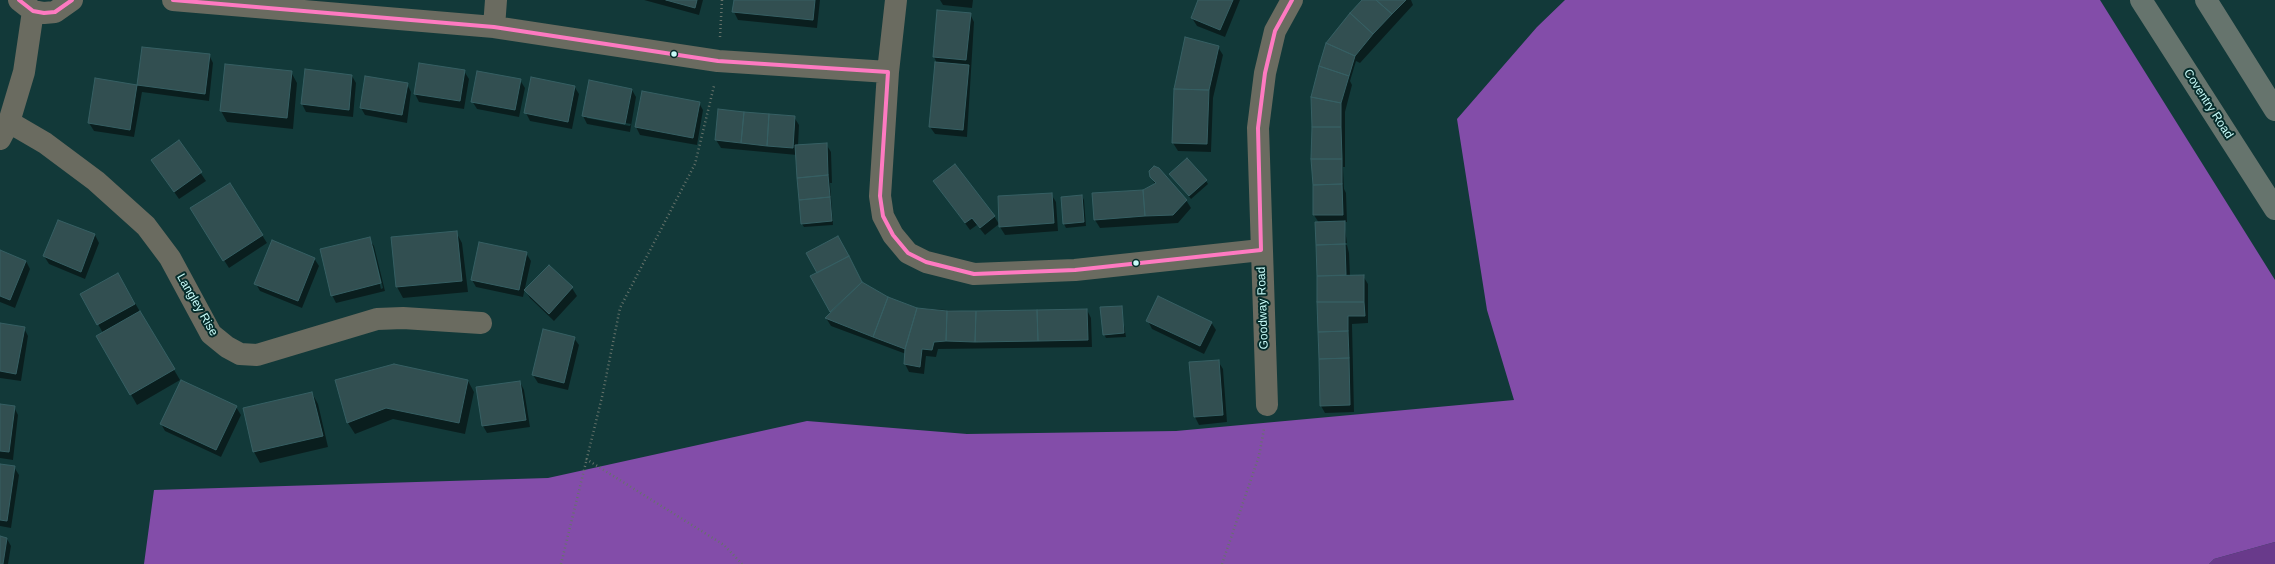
<!DOCTYPE html>
<style>
body{margin:0}
canvas{display:block;background:#123939}
</style>
<canvas width="2275" height="564"></canvas>
<script>
const ctx = document.querySelector('canvas').getContext('2d');
ctx.lineJoin = 'round';
function fillPath(path, color) { ctx.fillStyle = color; ctx.fill(path, 'evenodd'); }
const poly = rows => new Path2D(rows.map(r => 'M' + r).join(''));
function trace(path, color, width, dash) { ctx.strokeStyle = color; ctx.lineWidth = width; ctx.lineCap = dash ? 'butt' : 'round'; ctx.setLineDash(dash || []); ctx.stroke(path); }
function drawText(font, color, halo, rows, align = 'center') {
  ctx.font = font + ' Helvetica,sans-serif'; ctx.lineWidth = 4; ctx.setLineDash([]); ctx.textBaseline = 'middle'; ctx.strokeStyle = halo; ctx.fillStyle = color; for (const [text, x, y, turn = 0] of rows) {
    ctx.save(); ctx.translate(x, y); ctx.rotate((+turn || 0) * Math.PI / 180); ctx.textAlign = isNaN(turn) ? turn : align; if (halo) ctx.strokeText(text, 0, 0); ctx.fillText(text, 0, 0); ctx.restore();
  }
}
fillPath(poly([
 [2275,542,2275,564,2209,564,2214,559]
]), '#693a8b');
fillPath(poly([
 [1565,0,2100,0,2275,280,2275,542,2214,559,2209,564,144,564,154,490,548,478,807,421,967,434,1176,431,1514,400,1487,310,1457,119,1537,27]
]), '#834da9');
fillPath(poly([
 [644,0,703,0,699,15],
 [735,0,820,0,817,28,738,20,734,12],
 [940,0,973,0,972,8,943,5],
 [1199,0,1240,0,1225,37,1197,26,1192,18],
 [1363,0,1411,0,1413,5,1360,63,1356,61,1350,81,1352,85,1345,112,1345,167,1343,167,1344,189,1346,193,1347,222,1344,222,1347,243,1317,244,1319,223,1314,215,1314,185],
 [938,11,970,14,974,22,967,137,935,134,930,127,936,61,934,57],
 [1218,47,1223,55,1213,98,1211,152,1178,151,1173,143],
 [143,48,209,55,213,63,209,101,142,92,134,137,94,131,89,123,96,79,138,86],
 [306,70,352,76,356,83,353,117,306,112,302,104],
 [464,71,469,79,464,109,419,102,415,94],
 [291,72,297,83,293,129,227,122,221,111],
 [520,80,525,88,519,117,477,109,472,101],
 [407,84,411,92,407,123,365,115,361,108],
 [574,86,579,94,572,129,530,121,526,113],
 [632,90,636,97,630,132,587,124,583,116],
 [587,116,631,124,630,126,587,118],
 [642,92,699,103,703,110,697,145,640,135,636,127],
 [794,117,799,125,798,146,826,144,831,152,832,183,830,183,833,225,804,227,802,224,797,155,721,148,716,140],
 [179,141,206,181,179,199,152,160],
 [1171,175,1206,181,1208,184,1191,199],
 [1151,177,1186,200,1191,208,1178,223,1100,228,1095,220,1093,194,1143,190,1155,184],
 [934,181,994,216,999,224,985,235,977,225,970,230],
 [230,184,267,243,229,268,196,216],
 [1051,194,1056,202,1058,231,1005,235,1000,227],
 [1082,196,1084,200,1086,226,1066,228,1064,224],
 [58,221,95,235,99,243,85,279,49,264,44,256],
 [456,232,462,243,468,292,403,298,397,287,392,238],
 [369,239,374,246,385,291,336,303,332,295],
 [371,246,373,246,383,288,381,289],
 [842,245,862,283,888,298,917,308,976,312,1087,310,1091,318,1092,347,938,349,936,357,926,356,924,374,909,372,905,364,906,354,831,326,826,318,831,312,811,277,818,273],
 [1347,245,1349,253,1350,276,1363,276,1368,284,1368,323,1352,324,1354,412,1325,413,1321,406,1317,246],
 [0,251,26,261,30,269,15,308,0,302],
 [526,253,531,261,523,297,476,287,472,280],
 [314,258,319,266,302,308,260,291,256,284],
 [549,266,572,288,577,296,554,321,530,298,525,290],
 [118,274,180,380,137,405,98,337,103,333,81,294],
 [1121,307,1126,337,1106,338,1104,334],
 [1148,321,1211,322,1216,330,1204,354,1152,329],
 [0,324,24,328,28,336,21,381,0,378],
 [574,338,579,345,568,390,538,383,533,375],
 [1218,361,1223,369,1227,422,1199,425,1195,417],
 [336,380,468,381,474,392,465,434,393,419,355,434,348,423],
 [520,382,524,390,530,427,487,433,483,426],
 [312,393,318,404,328,447,260,463,254,452],
 [0,405,14,407,18,415,13,460,0,458],
 [236,407,241,415,221,457,165,431,161,424],
 [0,465,14,467,19,475,11,528,0,526],
 [0,537,7,539,11,546,8,564,0,564]
]), '#0007');
const building = poly([
 [666,0,697,0,695,8,666,0],
 [734,0,815,0,813,20,732,12,734,0],
 [1198,0,1233,0,1220,30,1191,18,1198,0],
 [1362,0,1376,0,1392,14,1373,34,1350,13,1362,0],
 [1376,0,1406,0,1392,14,1376,0],
 [937,10,971,13,966,60,933,57,937,10],
 [1350,13,1373,34,1355,56,1326,43,1350,13],
 [1185,37,1219,46,1209,90,1174,89,1185,37],
 [1326,43,1355,56,1349,76,1319,66,1326,43],
 [142,47,210,54,205,94,137,85,142,47],
 [935,62,969,65,963,130,929,127,935,62],
 [419,63,465,70,460,101,414,94,419,63],
 [225,64,292,71,287,118,220,111,225,64],
 [1319,66,1349,76,1341,103,1311,97,1319,66],
 [305,69,352,75,349,110,301,104,305,69],
 [477,71,521,79,515,110,471,102,477,71],
 [365,76,408,83,402,115,360,108,365,76],
 [531,77,575,86,568,122,524,113,531,77],
 [95,78,137,85,130,130,88,123,95,78],
 [589,80,632,89,625,124,582,116,589,80],
 [1174,89,1209,90,1207,144,1172,143,1174,89],
 [642,91,700,102,693,138,635,127,642,91],
 [1311,97,1341,103,1341,127,1312,127,1311,97],
 [718,109,744,112,741,143,715,140,718,109],
 [744,112,769,114,767,146,741,143,744,112],
 [769,114,795,116,793,148,767,146,769,114],
 [1312,127,1341,127,1342,159,1311,159,1312,127],
 [179,140,202,172,174,192,151,160,179,140],
 [827,143,828,175,797,178,795,145,827,143],
 [1187,158,1207,180,1189,196,1169,174,1187,158],
 [1311,159,1342,159,1342,184,1313,185,1311,159],
 [955,164,995,216,980,228,972,218,965,223,933,181,955,164],
 [1154,166,1159,168,1187,200,1173,215,1145,216,1143,190,1156,183,1150,177,1149,171,1154,166],
 [828,175,830,197,799,200,797,178,828,175],
 [230,183,263,235,223,261,190,208,230,183],
 [1342,184,1343,215,1313,215,1313,185,1342,184],
 [1143,190,1145,216,1094,220,1092,193,1143,190],
 [1052,193,1054,223,999,227,998,196,1052,193],
 [1082,195,1084,222,1063,224,1061,197,1082,195],
 [830,197,832,221,801,224,799,200,830,197],
 [58,220,95,234,81,272,43,256,58,220],
 [1345,221,1345,244,1316,245,1315,222,1345,221],
 [457,231,462,281,396,287,391,237,457,231],
 [838,236,849,256,817,273,806,253,838,236],
 [370,237,381,283,331,296,320,249,370,237],
 [272,240,315,258,298,301,254,284,272,240],
 [479,242,527,252,519,290,471,280,479,242],
 [1345,244,1346,275,1317,276,1316,245,1345,244],
 [0,250,26,261,10,300,0,296,0,250],
 [849,256,862,282,830,312,810,276,849,256],
 [549,265,573,287,549,314,524,290,549,265],
 [118,273,135,304,97,325,80,294,118,273],
 [1364,275,1364,302,1317,302,1317,276,1364,275],
 [862,282,888,297,873,337,825,318,862,282],
 [1158,296,1212,322,1200,346,1146,321,1158,296],
 [888,297,917,308,905,349,873,337,888,297],
 [1317,302,1364,302,1365,316,1348,316,1348,331,1318,332,1317,302],
 [1122,306,1124,333,1103,335,1100,307,1122,306],
 [917,308,947,311,946,341,934,342,932,350,922,349,920,367,904,364,905,349,917,308],
 [1087,309,1088,340,1038,341,1037,310,1087,309],
 [1037,310,1038,341,975,342,976,311,1037,310],
 [140,311,175,369,130,395,96,336,140,311],
 [947,311,976,311,975,342,946,341,947,311],
 [0,323,25,327,16,374,0,371,0,323],
 [543,329,575,337,564,383,532,375,543,329],
 [1348,331,1349,358,1319,359,1318,332,1348,331],
 [1349,358,1350,405,1320,406,1319,359,1349,358],
 [1219,360,1223,415,1194,417,1189,362,1219,360],
 [394,364,468,380,459,423,386,408,347,423,335,380,394,364],
 [181,380,237,406,216,450,160,424,181,380],
 [520,381,526,420,482,426,476,387,520,381],
 [312,392,323,436,253,452,243,408,312,392],
 [0,404,15,406,9,452,0,451,0,404],
 [0,464,15,466,7,521,0,520,0,464],
 [0,536,7,538,3,564,0,564,0,536]
]);
fillPath(building, '#324f51');
trace(building, '#365f63', 1);
trace(poly([
 [720,37,722,0],
 [586,459,724,545,742,564],
 [561,564,602,397,620,308,695,164,714,86],
 [1222,564,1259,456,1264,429]
]), '#66726a', 2.5, [1, 3]);
trace(poly([
 [19,0,33,11,44,13,55,12,72,0],
 [173,0,494,27,718,61,888,72],
 [896,0,888,72,880,196,883,216,893,235,908,253,926,262,974,274,1075,270,1261,250],
 [494,27,496,0],
 [9,122,45,143,96,181,146,226,170,258,211,334,227,347,240,354,257,355,377,319,403,318,481,323],
 [0,139,9,122,24,72,33,11],
 [1267,405,1258,128,1265,73,1275,31,1292,0]
]), '#6a6b60', 22);
trace(poly([
 [2141,0,2275,209],
 [2206,0,2275,110]
]), '#66746d', 22);
trace(poly([
 [19,0,33,11,44,13,55,12,72,0],
 [173,0,494,27,718,61,888,72,880,196,883,216,893,235,908,253,926,262,974,274,1075,270,1261,250,1258,128,1265,73,1275,31,1292,0]
]), '#fe7ac1', 4);
for (const [x, y, r, color] of [
 [674,54,3.5,"#c8fbf8"],
 [1136,263,3.5,"#c8fbf8"]
]) { const dot = new Path2D(); dot.arc(x, y, r, 0, 2 * Math.PI); ctx.fillStyle = color; ctx.fill(dot); trace(dot, '#062c2b', 1.5); }
drawText('12px', '#c8fbf8', '#062c2b', [
 ["Coventry Road",2208,104,57],
 ["Langley Rise",197,305,60],
 ["Goodway Road",1263,308,-92]
]);
</script>
